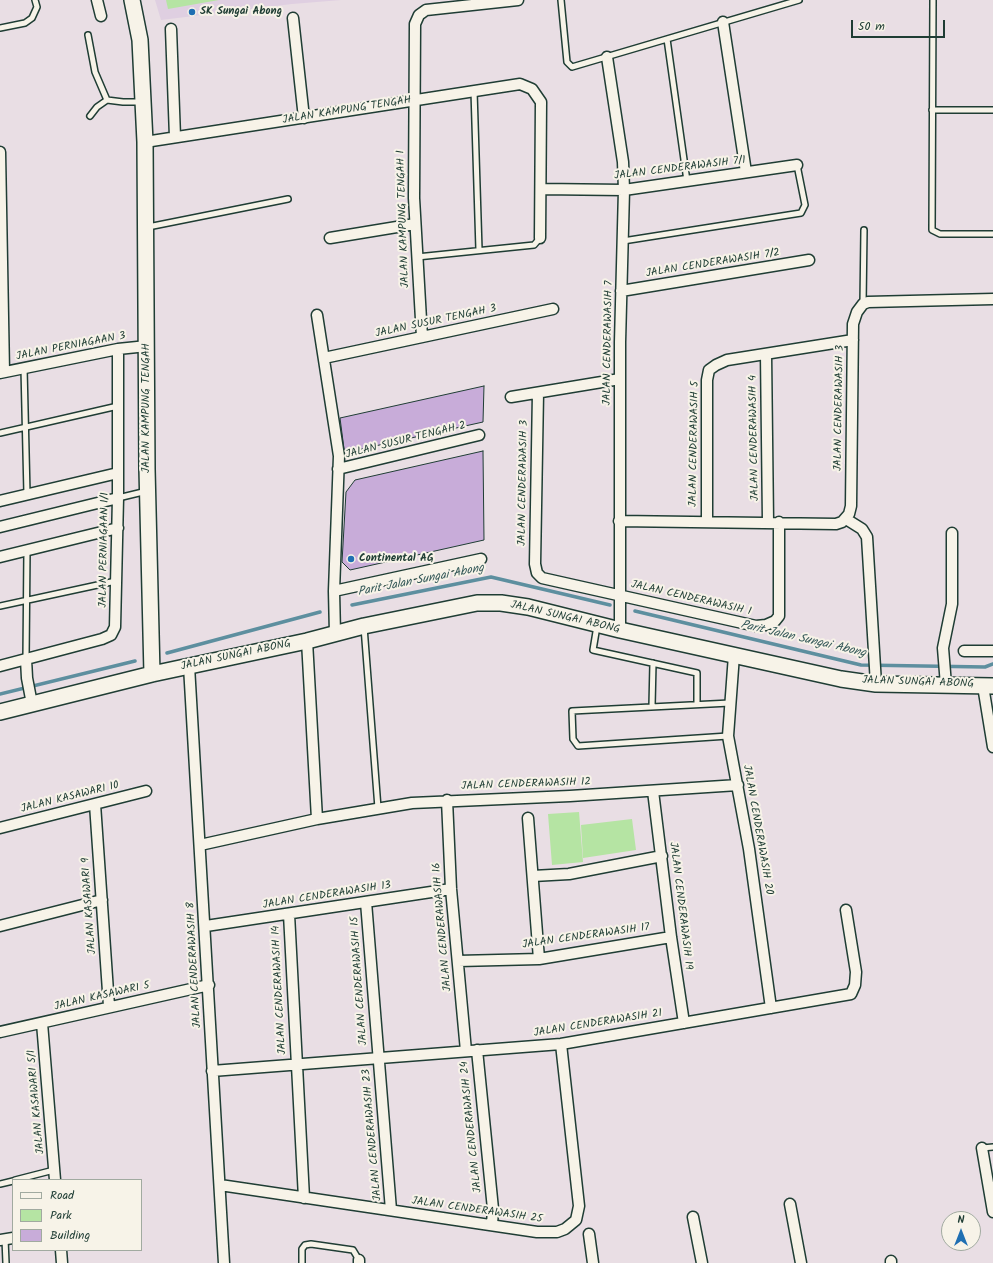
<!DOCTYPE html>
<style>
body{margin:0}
#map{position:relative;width:993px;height:1263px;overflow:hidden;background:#e9dee4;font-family:Kalam,sans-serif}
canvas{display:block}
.legend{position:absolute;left:12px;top:1179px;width:130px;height:72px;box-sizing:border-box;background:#f7f3e8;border:1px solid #a1aaa0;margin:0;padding:5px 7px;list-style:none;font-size:12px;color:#1f3d34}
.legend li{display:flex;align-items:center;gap:8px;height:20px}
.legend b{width:20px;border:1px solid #a1aaa0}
.north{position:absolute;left:941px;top:1211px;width:40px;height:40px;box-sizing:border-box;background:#f7f3e8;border:1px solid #a1aaa0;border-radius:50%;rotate:0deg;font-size:11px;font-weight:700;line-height:16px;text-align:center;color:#1f3d34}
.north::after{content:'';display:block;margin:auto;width:14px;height:18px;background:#1f6fb2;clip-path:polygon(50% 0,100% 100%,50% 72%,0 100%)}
.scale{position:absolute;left:851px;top:20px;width:94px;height:18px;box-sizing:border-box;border:2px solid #1f3d34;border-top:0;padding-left:5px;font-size:12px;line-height:14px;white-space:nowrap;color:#1f3d34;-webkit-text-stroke:3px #f7f3e8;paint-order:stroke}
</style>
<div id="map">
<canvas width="993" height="1263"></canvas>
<ul class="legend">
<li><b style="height:5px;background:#f7f3e8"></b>Road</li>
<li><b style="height:11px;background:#b5e4a3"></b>Park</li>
<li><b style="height:11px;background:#c8acd9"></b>Building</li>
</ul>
<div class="north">N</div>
<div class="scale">50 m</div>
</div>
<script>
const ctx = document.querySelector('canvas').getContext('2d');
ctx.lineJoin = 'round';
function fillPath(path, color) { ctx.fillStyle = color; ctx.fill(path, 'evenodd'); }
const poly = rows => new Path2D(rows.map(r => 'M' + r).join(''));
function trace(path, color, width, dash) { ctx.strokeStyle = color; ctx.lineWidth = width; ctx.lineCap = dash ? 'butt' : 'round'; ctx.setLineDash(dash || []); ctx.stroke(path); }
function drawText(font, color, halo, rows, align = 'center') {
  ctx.font = font + ' Kalam,sans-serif'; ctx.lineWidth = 4; ctx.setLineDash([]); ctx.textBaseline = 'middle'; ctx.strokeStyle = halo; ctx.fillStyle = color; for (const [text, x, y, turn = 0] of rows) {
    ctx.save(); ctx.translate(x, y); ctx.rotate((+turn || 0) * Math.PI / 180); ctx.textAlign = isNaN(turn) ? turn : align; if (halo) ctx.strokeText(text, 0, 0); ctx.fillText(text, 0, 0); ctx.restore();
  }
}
fillPath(poly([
 [155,0,341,0,292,4,161,20]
]), '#dfcfe1');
fillPath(poly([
 [166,0,219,0,168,9],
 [579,812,583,862,552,865,548,814],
 [632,819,636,850,583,858,581,825]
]), '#b5e4a3');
trace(poly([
 [352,605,491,577,610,605],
 [635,611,861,665,985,667,993,664],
 [167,653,320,612],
 [0,694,135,661]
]), '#5d8f9f', 3.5);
const building = poly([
 [484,386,483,422,348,452,344,449,340,418,484,386],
 [483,451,484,540,350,570,342,562,346,492,355,480,483,451]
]);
fillPath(building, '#c8acd9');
trace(building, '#1f3d34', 1);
const lane = poly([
 [561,0,567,62,572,67,799,0],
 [933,0,932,230,940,234,993,234],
 [0,28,25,23,32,18,37,7,35,0],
 [88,35,95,72,107,100,123,102,141,102],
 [667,39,687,181],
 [474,91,479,250],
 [932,110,993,110],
 [90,116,97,107,107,100],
 [148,227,288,199],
 [623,241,801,213,805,205,797,165],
 [417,257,534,245,540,238],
 [863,304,864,230],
 [24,368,27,494],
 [0,433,118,406],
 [118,498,147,491],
 [0,606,116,581],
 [597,626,593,650,697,673,697,703],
 [364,627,378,808],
 [26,659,27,550],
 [652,706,653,663],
 [728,736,578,746,573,739,572,711,730,703],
 [982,1148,993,1147],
 [15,1180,54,1170],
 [0,1184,13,1181],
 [5,1239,6,1263],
 [302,1263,302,1249,305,1245,311,1244,353,1250,359,1260]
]);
const street = poly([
 [97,0,101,16],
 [293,18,304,118],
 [723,22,746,172],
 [171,29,175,137],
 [607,57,623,162,624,190,620,342,620,630],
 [145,142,520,84,532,89,541,102,540,238],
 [0,152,4,372],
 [541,189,624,190,797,165],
 [330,238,415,224],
 [621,291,809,260],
 [317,315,339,456,334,591,335,634],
 [422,337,414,198,415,24,419,15,426,10,518,0],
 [766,354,768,522],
 [324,358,553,309],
 [0,373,118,349,147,346],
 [538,393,535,564,537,573,542,578,756,626,766,625,775,621,779,616,779,522],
 [511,397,620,379],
 [338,469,479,435],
 [0,501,118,473],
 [846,519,862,529,867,537,876,684],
 [619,521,836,524,842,522,849,514,851,506,853,324,857,312,863,304,868,302,993,299],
 [707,521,707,380,709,370,716,365,727,360,853,340],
 [0,527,118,498],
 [0,557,118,528],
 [334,591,481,559],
 [307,641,317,819],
 [964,651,993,651],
 [734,655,728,736,749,849,771,1008],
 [26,659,27,678,32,704],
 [0,666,102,639,111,635,115,627,118,498,118,349],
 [189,666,224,1263],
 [946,685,943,648,952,604,952,533],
 [983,686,993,747],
 [653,791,671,937,684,1023],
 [447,800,451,889,466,1051],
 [95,804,109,1006],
 [528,818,539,959],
 [0,828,146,791],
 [200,845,317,819,412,803,570,796,738,785],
 [533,876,569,874,662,856],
 [366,902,391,1210],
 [289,914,304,1198],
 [0,926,102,900],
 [206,926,451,889],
 [458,961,539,959,671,937],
 [42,1023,55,1180],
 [0,1032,209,985],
 [477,1050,493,1209,492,1225],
 [212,1071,561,1044,851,994,855,985,856,972,846,910],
 [982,1148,993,1212],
 [220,1185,537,1232,557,1232,565,1229,576,1220,579,1206,561,1044],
 [790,1204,801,1263],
 [693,1217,702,1263],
 [589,1234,593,1263],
 [0,1240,13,1238],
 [61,1250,62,1263],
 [359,1260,359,1263],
 [891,1261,891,1263]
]);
const secondary = poly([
 [132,0,140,40,145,142,147,469,152,674],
 [0,712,152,674,307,641,364,626,477,603,501,603,528,607,620,630,841,679,876,684,993,686]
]);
trace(lane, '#1f3d34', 8);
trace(street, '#1f3d34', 13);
trace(secondary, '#1f3d34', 18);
trace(lane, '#f7f3e8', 5);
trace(street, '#f7f3e8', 10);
trace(secondary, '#f7f3e8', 15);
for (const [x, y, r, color] of [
 [192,12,4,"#1f6fb2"],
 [351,559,4,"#1f6fb2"]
]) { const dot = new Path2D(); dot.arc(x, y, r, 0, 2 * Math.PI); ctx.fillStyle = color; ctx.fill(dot); trace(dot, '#f7f3e8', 1.5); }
drawText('bold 11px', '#1f3d34', '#f7f3e8', [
 ["SK Sungai Abong",200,12],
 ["Continental AG",359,559]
], 'left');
drawText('11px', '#1f3d34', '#f7f3e8', [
 ["JALAN KAMPUNG TENGAH",347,111,-9],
 ["JALAN CENDERAWASIH 7/1",680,169,-7],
 ["JALAN KAMPUNG TENGAH 1",404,219,-92],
 ["JALAN CENDERAWASIH 7/2",713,264,-9],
 ["JALAN SUSUR TENGAH 3",436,322,-12],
 ["JALAN CENDERAWASIH 7",609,343,-89],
 ["JALAN PERNIAGAAN 3",71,347,-11],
 ["JALAN KAMPUNG TENGAH",147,408,-90],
 ["JALAN CENDERAWASIH 3",840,408,-89],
 ["JALAN CENDERAWASIH 4",755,438,-91],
 ["JALAN SUSUR TENGAH 2",406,441,-14],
 ["JALAN CENDERAWASIH 5",695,444,-89],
 ["JALAN CENDERAWASIH 3",524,483,-89],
 ["JALAN PERNIAGAAN 1/1",105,550,-89],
 ["JALAN CENDERAWASIH 1",691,599,13],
 ["JALAN SUNGAI ABONG",565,618,13],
 ["JALAN SUNGAI ABONG",236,656,-12],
 ["JALAN SUNGAI ABONG",918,683,2],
 ["JALAN CENDERAWASIH 12",526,785,-2],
 ["JALAN KASAWARI 10",70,798,-14],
 ["JALAN CENDERAWASIH 20",757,830,80],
 ["JALAN CENDERAWASIH 13",327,896,-9],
 ["JALAN KASAWARI 9",90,906,-94],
 ["JALAN CENDERAWASIH 19",680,906,83],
 ["JALAN CENDERAWASIH 16",443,927,-95],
 ["JALAN CENDERAWASIH 17",586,937,-8],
 ["JALAN CENDERAWASIH 8",195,965,-93],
 ["JALAN CENDERAWASIH 15",360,981,-94],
 ["JALAN CENDERAWASIH 14",280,990,-93],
 ["JALAN KASAWARI 5",102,997,-13],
 ["JALAN CENDERAWASIH 21",598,1024,-9],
 ["JALAN KASAWARI 5/1",37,1102,-95],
 ["JALAN CENDERAWASIH 24",472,1127,-96],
 ["JALAN CENDERAWASIH 23",373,1135,-95],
 ["JALAN CENDERAWASIH 25",477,1211,8]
]);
drawText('italic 12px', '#345858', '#f7f3e8', [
 ["Parit Jalan Sungai Abong",421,581,-11],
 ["Parit Jalan Sungai Abong",803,640,13]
]);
</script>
